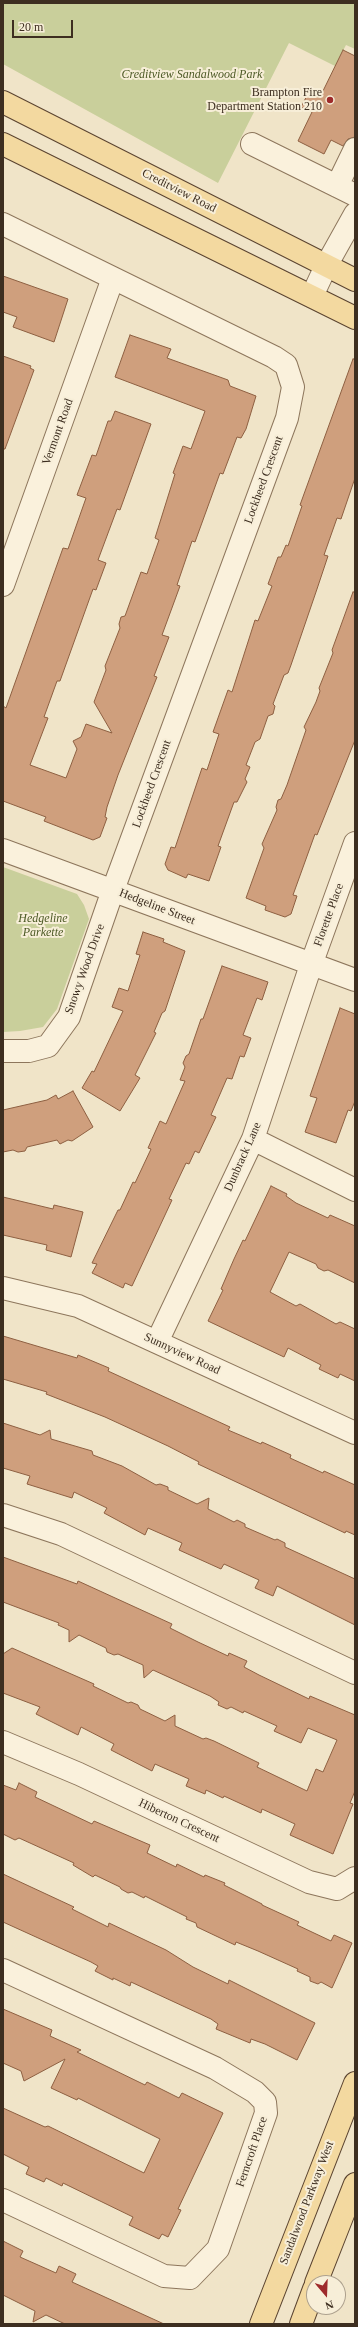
<!DOCTYPE html>
<style>
body{margin:0}
#map{position:relative;width:358px;height:2327px;overflow:hidden;background:#f0e4c8;font-family:Georgia,serif}
canvas{display:block}
.frame{position:absolute;inset:0;border:4px solid #3d2e20;pointer-events:none}
.north{position:absolute;left:306px;top:2275px;width:40px;height:40px;box-sizing:border-box;background:#f7eed8;border:1px solid #ada18e;border-radius:50%;rotate:161deg;font-size:11px;font-weight:700;line-height:16px;text-align:center;color:#3d2e20}
.north::after{content:'';display:block;margin:auto;width:14px;height:18px;background:#9e2a2b;clip-path:polygon(50% 0,100% 100%,50% 72%,0 100%)}
.scale{position:absolute;left:12px;top:20px;width:61px;height:18px;box-sizing:border-box;border:2px solid #3d2e20;border-top:0;padding-left:5px;font-size:12px;line-height:14px;white-space:nowrap;color:#3d2e20;-webkit-text-stroke:3px #f7eed8;paint-order:stroke}
</style>
<div id="map">
<canvas width="358" height="2327"></canvas>
<div class="frame"></div>
<div class="north">N</div>
<div class="scale">20 m</div>
</div>
<script>
const ctx = document.querySelector('canvas').getContext('2d');
ctx.lineJoin = 'round';
function fillPath(path, color) { ctx.fillStyle = color; ctx.fill(path, 'evenodd'); }
const poly = rows => new Path2D(rows.map(r => 'M' + r).join(''));
function trace(path, color, width, dash) { ctx.strokeStyle = color; ctx.lineWidth = width; ctx.lineCap = dash ? 'butt' : 'round'; ctx.setLineDash(dash || []); ctx.stroke(path); }
function drawText(font, color, halo, rows, align = 'center') {
  ctx.font = font + ' Georgia,serif'; ctx.lineWidth = 4; ctx.setLineDash([]); ctx.textBaseline = 'middle'; ctx.strokeStyle = halo; ctx.fillStyle = color; for (const [text, x, y, turn = 0] of rows) {
    ctx.save(); ctx.translate(x, y); ctx.rotate((+turn || 0) * Math.PI / 180); ctx.textAlign = isNaN(turn) ? turn : align; if (halo) ctx.strokeText(text, 0, 0); ctx.fillText(text, 0, 0); ctx.restore();
  }
}
fillPath(poly([
 [3,3,355,3,355,49,346,45,335,66,289,43,218,183,3,64],
 [3,867,77,894,84,905,89,919,57,1009,43,1027,20,1031,3,1032]
]), '#c9cf9b');
const building = poly([
 [343,50,355,56,355,137,348,139,343,146,331,140,324,154,298,141,312,112,301,107,311,88,322,93,343,50],
 [3,276,68,299,54,342,13,327,17,317,3,312,3,276],
 [130,335,171,349,167,358,228,380,230,386,256,396,246,429,241,438,237,437,223,474,220,473,195,542,192,541,177,585,180,586,162,635,169,637,154,676,157,677,118,775,107,807,105,817,107,818,100,837,93,840,44,821,46,817,3,801,3,706,6,708,63,548,68,549,86,498,77,495,92,455,96,456,108,421,111,421,115,411,151,424,120,510,117,509,98,560,106,563,96,590,93,589,60,681,57,681,44,717,48,718,30,765,66,778,77,749,73,741,81,737,86,724,112,733,94,702,106,670,105,666,120,628,119,624,121,617,125,616,141,572,147,574,159,540,155,538,175,474,173,473,183,446,191,449,205,411,115,377,130,335],
 [3,356,31,366,30,368,34,370,5,449,3,449,3,356],
 [353,359,355,359,355,478,341,519,337,518,324,555,328,556,317,589,291,665,288,673,284,675,273,704,275,706,273,714,268,716,260,739,255,742,246,765,250,767,245,779,247,782,237,802,234,802,218,846,221,847,209,881,188,874,186,878,168,870,165,864,171,847,175,848,202,768,207,770,219,734,213,732,228,690,232,692,255,620,258,621,272,586,268,584,278,557,281,557,286,545,288,546,302,506,300,505,353,359],
 [353,592,355,592,355,740,317,835,315,834,293,895,297,896,291,914,285,917,265,910,266,906,246,898,264,848,262,844,277,810,276,807,278,800,281,799,287,785,306,730,304,727,316,702,320,691,319,688,333,653,332,650,353,592],
 [143,932,164,939,163,942,185,951,165,1011,162,1013,154,1032,156,1033,135,1075,140,1078,120,1111,82,1088,92,1071,94,1072,123,1011,112,1007,119,988,128,991,140,955,136,954,143,932],
 [222,966,268,982,262,1000,257,998,243,1035,251,1038,244,1057,240,1056,232,1079,227,1078,211,1115,216,1117,199,1153,195,1151,189,1164,186,1163,169,1199,172,1200,132,1286,125,1283,123,1288,92,1273,97,1264,92,1263,118,1210,120,1210,133,1182,135,1183,151,1149,148,1148,160,1121,166,1124,185,1081,180,1080,185,1067,183,1063,186,1056,189,1054,201,1019,203,1019,222,966],
 [340,1008,355,1014,355,1101,351,1111,348,1110,336,1143,305,1132,317,1098,310,1096,340,1008],
 [73,1091,93,1127,72,1141,68,1140,60,1144,57,1140,27,1147,25,1151,18,1152,13,1150,3,1152,3,1110,47,1100,56,1095,58,1099,73,1091],
 [271,1186,287,1194,286,1196,296,1203,328,1218,330,1215,355,1226,355,1283,328,1270,324,1271,318,1268,316,1264,289,1252,270,1292,296,1306,300,1304,336,1324,340,1322,355,1329,355,1381,340,1374,338,1378,319,1369,321,1365,288,1348,284,1357,208,1321,223,1290,221,1289,234,1259,243,1240,245,1241,271,1186],
 [3,1197,53,1209,54,1205,83,1212,71,1257,46,1250,47,1245,3,1235,3,1197],
 [3,1336,77,1358,78,1355,109,1368,108,1371,230,1427,228,1430,261,1444,262,1442,291,1455,290,1458,323,1473,324,1471,355,1485,355,1535,346,1531,345,1533,198,1464,199,1462,168,1446,105,1417,46,1394,47,1392,3,1379,3,1336],
 [3,1423,40,1435,50,1430,51,1439,92,1451,93,1455,122,1466,156,1485,160,1484,168,1487,168,1490,197,1504,209,1498,208,1509,234,1522,237,1520,245,1524,245,1527,275,1540,277,1539,285,1543,285,1547,355,1579,355,1625,277,1586,273,1596,255,1588,259,1580,224,1564,221,1569,179,1550,182,1543,148,1528,145,1535,104,1513,107,1508,74,1492,72,1498,27,1484,30,1476,3,1468,3,1423],
 [3,1557,77,1584,78,1581,172,1624,170,1628,198,1642,228,1656,229,1653,247,1661,244,1667,259,1675,309,1699,310,1696,355,1715,355,1791,350,1803,353,1804,333,1854,290,1835,295,1824,262,1809,261,1813,224,1796,223,1798,206,1790,205,1794,186,1786,189,1779,155,1764,152,1771,111,1750,114,1744,81,1727,78,1735,36,1714,40,1707,3,1693,3,1654,12,1648,94,1684,93,1686,128,1703,131,1702,138,1705,140,1709,165,1721,175,1715,175,1726,203,1739,206,1738,214,1741,259,1763,257,1767,307,1791,316,1769,323,1772,337,1740,308,1728,301,1743,274,1731,277,1726,244,1711,243,1713,231,1707,227,1709,218,1705,219,1702,210,1696,153,1670,144,1678,143,1665,118,1654,114,1655,107,1652,106,1648,79,1635,69,1642,69,1630,58,1625,59,1623,3,1602,3,1557],
 [19,1783,37,1792,35,1797,92,1824,94,1821,150,1845,147,1853,176,1867,177,1864,204,1877,205,1875,225,1883,224,1885,262,1904,262,1905,299,1922,297,1925,331,1941,334,1935,352,1943,332,1988,321,1982,318,1984,310,1981,310,1977,297,1971,298,1969,258,1951,236,1942,235,1945,197,1927,196,1923,186,1919,187,1917,145,1896,144,1898,132,1892,128,1893,121,1889,120,1887,95,1875,93,1877,73,1865,74,1863,19,1838,15,1840,3,1834,3,1785,16,1790,19,1783],
 [3,1874,74,1907,72,1909,108,1927,109,1923,166,1950,193,1967,228,1984,229,1980,315,2023,297,2060,265,2044,251,2039,250,2043,216,2029,218,2024,211,2019,131,1982,130,1986,113,1978,113,1980,95,1971,98,1966,91,1962,3,1922,3,1874],
 [3,2009,52,2030,50,2036,81,2050,77,2052,145,2085,147,2082,179,2098,182,2093,223,2113,178,2209,181,2210,168,2237,162,2234,159,2239,129,2225,133,2217,63,2183,62,2186,46,2178,44,2182,26,2174,29,2167,3,2154,3,2108,45,2127,48,2126,144,2173,160,2139,78,2098,77,2100,51,2088,65,2059,24,2081,21,2071,3,2063,3,2009],
 [3,2241,23,2251,20,2257,56,2273,59,2266,76,2274,72,2282,164,2324,65,2324,46,2315,33,2322,35,2311,3,2295,3,2241]
]);
fillPath(building, '#cf9f7d');
trace(building, '#8d5f41', 1);
const minor = poly([
 [252,144,355,195],
 [337,186,355,149],
 [3,224,274,357,286,365,293,387,287,418,113,890,69,1017,48,1046,29,1051,3,1051],
 [312,296,326,266,355,214],
 [3,585,113,278],
 [3,850,355,980],
 [253,1139,355,1190],
 [3,1288,78,1306,355,1433],
 [157,1342,253,1139,311,965,355,843],
 [3,1515,61,1534,355,1673],
 [3,1742,79,1774,309,1882,337,1889,355,1878],
 [3,1970,215,2068,255,2092,265,2102,266,2113,218,2249,190,2278,164,2276,3,2200]
]);
const major = poly([
 [3,102,355,280],
 [3,144,355,318],
 [316,2283,355,2184],
 [261,2324,355,2083],
 [301,2324,314,2289]
]);
trace(minor, '#8d765c', 24);
trace(major, '#5b4430', 24);
trace(minor, '#faf1dc', 22);
trace(major, '#f3d9a0', 22);
for (const [x, y, r, color] of [
 [330,100,4,"#9e2a2b"]
]) { const dot = new Path2D(); dot.arc(x, y, r, 0, 2 * Math.PI); ctx.fillStyle = color; ctx.fill(dot); trace(dot, '#f7eed8', 1.5); }
drawText('italic 12px', '#4d5a26', '#f7eed8', [
 ["Creditview Sandalwood Park",192,75],
 ["Hedgeline",43,919],
 ["Parkette",43,933]
]);
drawText('12px', '#3d2e20', '#f7eed8', [
 ["Brampton Fire",322,93],
 ["Department Station 210",322,107]
], 'right');
drawText('12px', '#3d2e20', '#f7eed8', [
 ["Creditview Road",179,191,27],
 ["Vermont Road",58,432,-70],
 ["Lockheed Crescent",264,480,-70],
 ["Lockheed Crescent",152,784,-70],
 ["Hedgeline Street",157,907,21],
 ["Florette Place",329,915,-70],
 ["Snowy Wood Drive",85,969,-70],
 ["Dunbrack Lane",243,1157,-66],
 ["Sunnyview Road",182,1354,25],
 ["Hiberton Crescent",179,1821,25],
 ["Ferncroft Place",252,2152,-71],
 ["Sandalwood Parkway West",307,2203,-69]
]);
</script>
